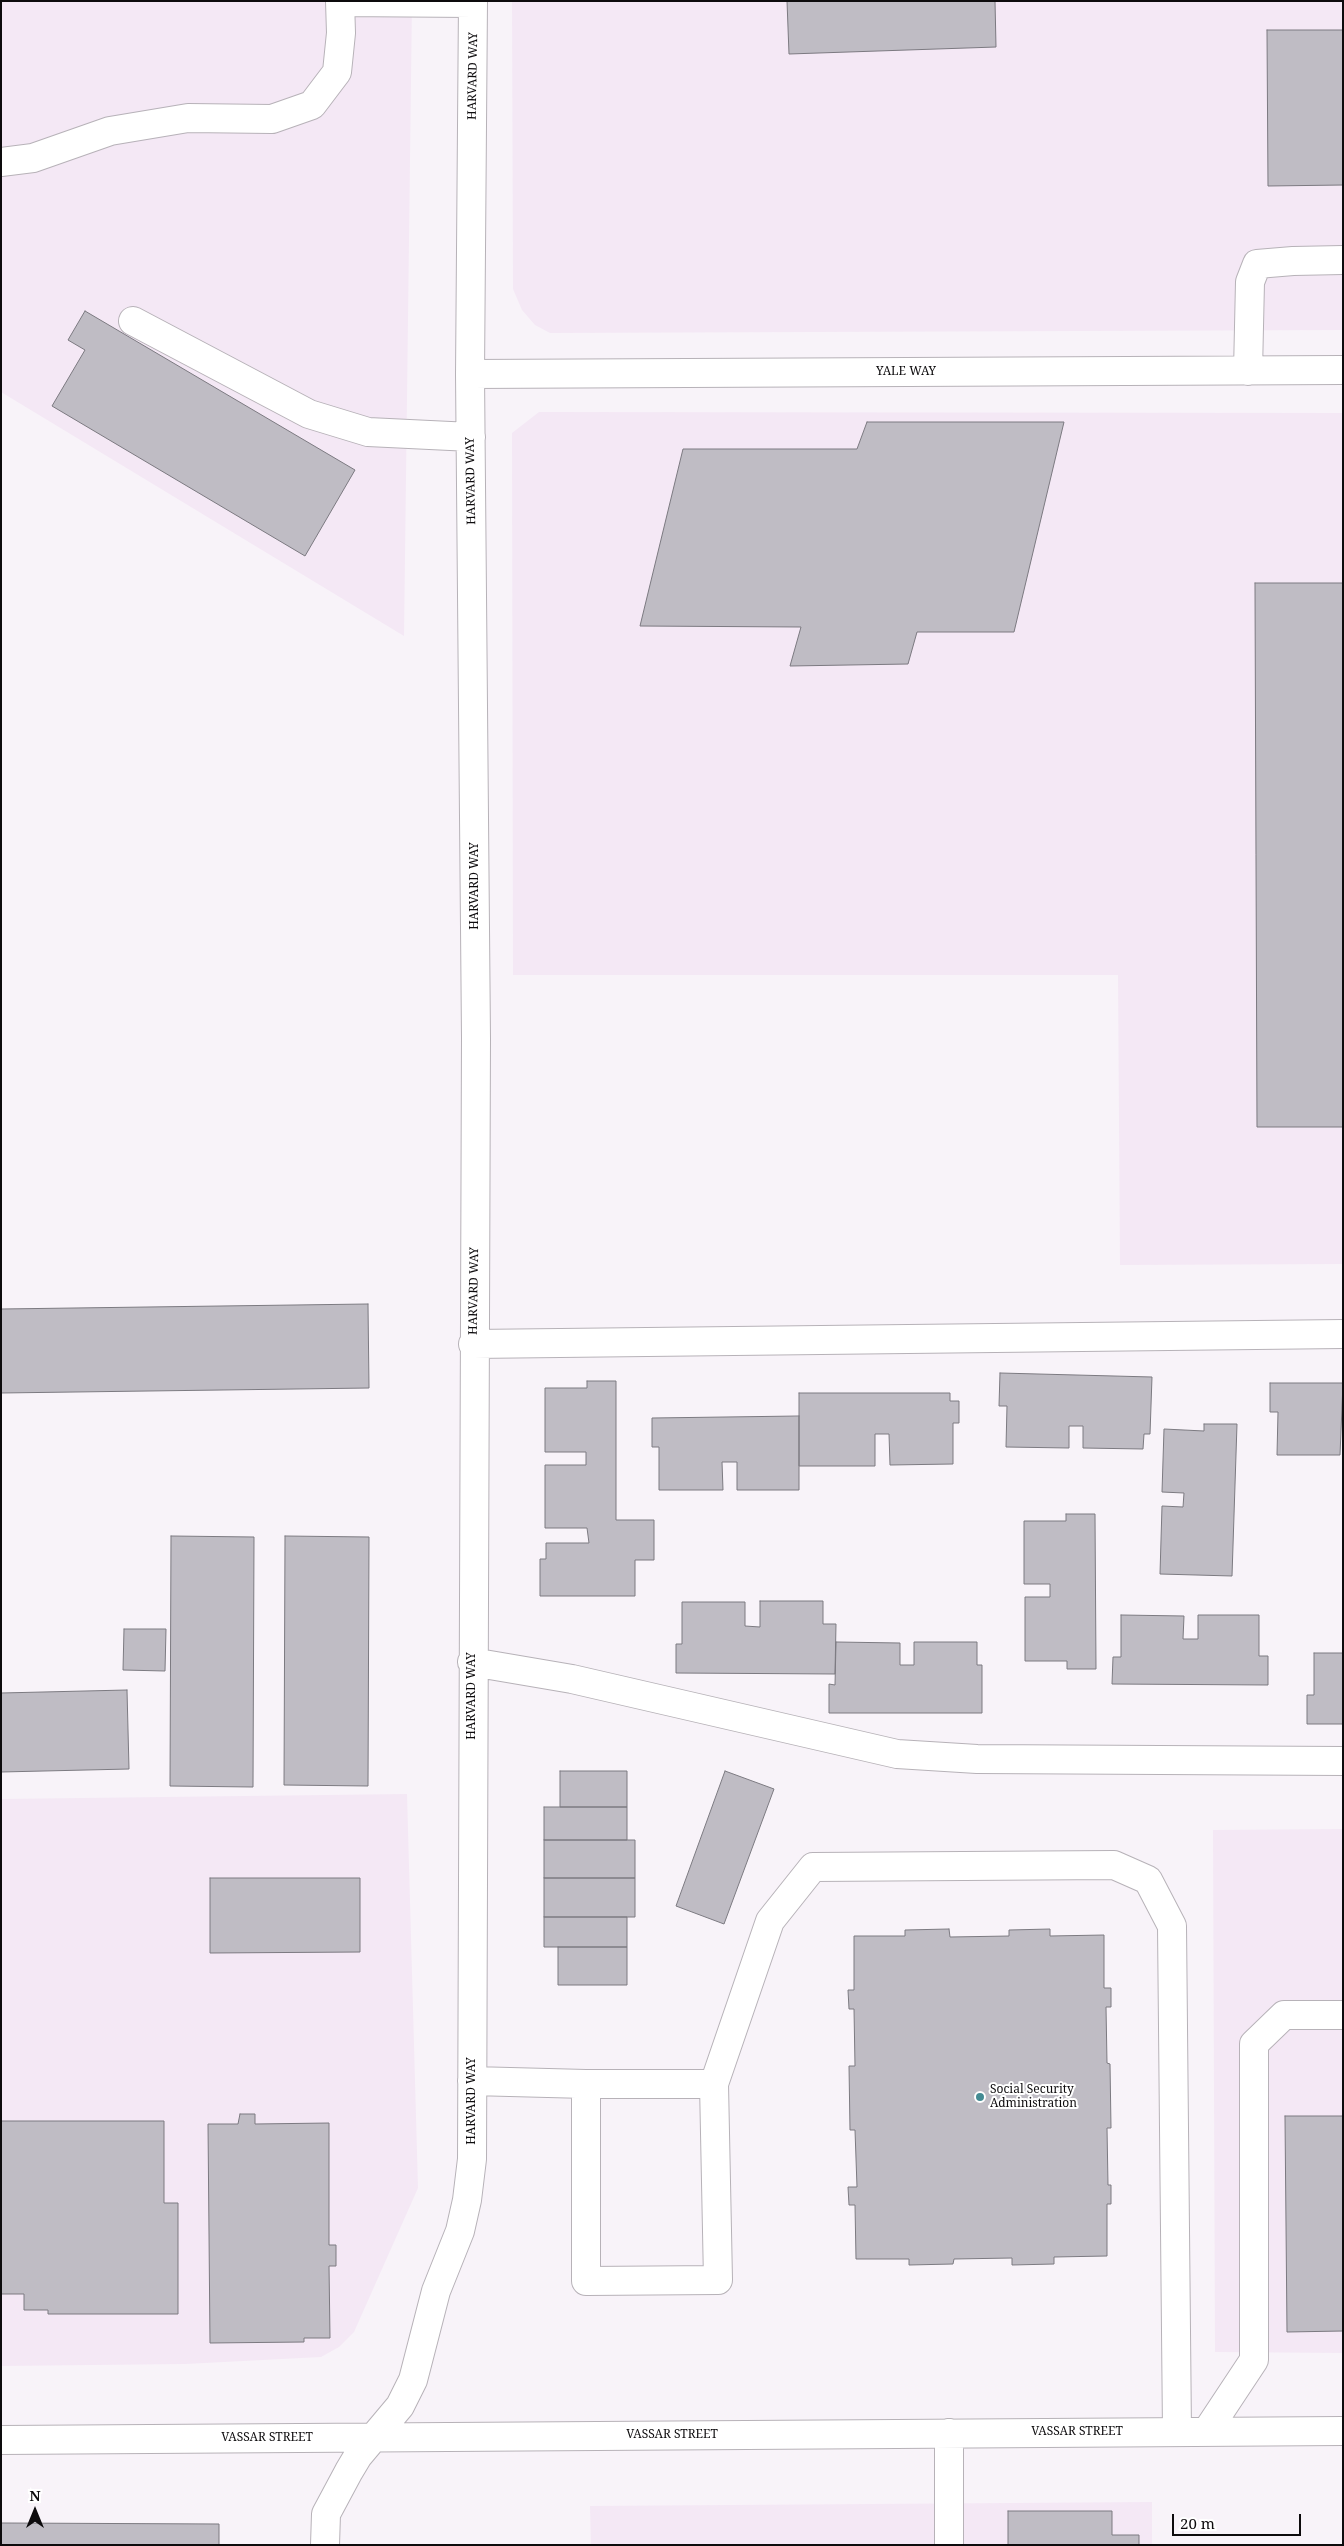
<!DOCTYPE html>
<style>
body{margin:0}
#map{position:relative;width:1344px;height:2546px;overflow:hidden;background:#f8f3f9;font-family:"Noto Serif",serif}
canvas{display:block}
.frame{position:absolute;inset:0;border:2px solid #0d0b0d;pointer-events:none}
.north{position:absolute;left:10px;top:2486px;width:50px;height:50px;-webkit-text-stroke:4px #fff;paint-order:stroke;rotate:0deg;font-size:14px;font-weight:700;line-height:20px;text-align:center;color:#0d0b0d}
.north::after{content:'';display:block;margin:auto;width:18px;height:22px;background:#0d0b0d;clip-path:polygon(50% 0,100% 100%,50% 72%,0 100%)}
.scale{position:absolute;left:1172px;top:2514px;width:129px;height:22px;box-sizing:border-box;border:2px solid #0d0b0d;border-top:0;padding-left:6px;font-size:15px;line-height:18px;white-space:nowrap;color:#0d0b0d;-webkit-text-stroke:4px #fff;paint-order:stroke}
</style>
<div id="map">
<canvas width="1344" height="2546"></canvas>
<div class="frame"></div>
<div class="north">N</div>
<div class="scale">20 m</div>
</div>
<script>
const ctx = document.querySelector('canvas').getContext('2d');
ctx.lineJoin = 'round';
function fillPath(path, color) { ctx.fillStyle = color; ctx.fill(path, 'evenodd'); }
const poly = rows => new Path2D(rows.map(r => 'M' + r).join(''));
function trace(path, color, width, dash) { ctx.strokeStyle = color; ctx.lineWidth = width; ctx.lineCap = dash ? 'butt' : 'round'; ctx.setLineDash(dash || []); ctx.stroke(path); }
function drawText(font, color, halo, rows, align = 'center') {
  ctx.font = font + ' "Noto Serif",serif'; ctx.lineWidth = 4; ctx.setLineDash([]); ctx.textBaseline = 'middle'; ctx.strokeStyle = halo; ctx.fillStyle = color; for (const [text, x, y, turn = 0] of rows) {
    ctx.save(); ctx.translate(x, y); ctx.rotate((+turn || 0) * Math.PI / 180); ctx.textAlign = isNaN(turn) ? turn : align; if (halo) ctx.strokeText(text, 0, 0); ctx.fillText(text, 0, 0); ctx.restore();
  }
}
fillPath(poly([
 [1,1,412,1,404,636,1,392],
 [512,1,1343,1,1343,330,550,333,535,325,522,310,513,289],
 [539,412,1343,413,1343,1264,1120,1265,1118,975,513,975,512,433],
 [407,1794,418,2188,354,2332,339,2347,321,2357,185,2364,1,2366,1,1799],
 [1343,1829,1343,2353,1215,2352,1213,1830],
 [1152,2502,1152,2545,591,2545,590,2506]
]), '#f4e8f5');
const building = poly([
 [787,1,995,1,996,47,789,54,787,1],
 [1267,30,1343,30,1343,185,1268,186,1267,30],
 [85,311,355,470,305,556,52,406,85,350,68,340,85,311],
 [867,422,1064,422,1014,632,917,632,908,664,790,666,801,627,640,626,683,449,857,449,867,422],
 [1255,583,1343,583,1343,1127,1257,1127,1255,583],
 [368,1304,369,1388,1,1393,1,1309,368,1304],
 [1000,1373,1152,1377,1150,1434,1144,1434,1143,1449,1083,1448,1083,1426,1069,1426,1069,1448,1006,1447,1007,1406,999,1406,1000,1373],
 [587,1381,616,1381,616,1520,654,1520,654,1560,635,1560,635,1596,540,1596,540,1559,546,1559,546,1543,589,1543,587,1528,545,1528,545,1465,586,1465,586,1452,545,1452,545,1388,587,1388,587,1381],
 [1270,1383,1343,1383,1340,1455,1277,1455,1278,1412,1270,1412,1270,1383],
 [799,1393,950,1393,950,1401,959,1401,959,1423,953,1423,953,1464,890,1465,889,1434,875,1434,875,1466,799,1466,799,1393],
 [799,1416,799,1490,737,1490,737,1462,722,1462,723,1490,659,1490,659,1447,652,1447,652,1418,799,1416],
 [1204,1424,1237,1424,1232,1576,1160,1574,1162,1506,1183,1507,1184,1493,1162,1492,1164,1429,1204,1431,1204,1424],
 [1066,1514,1095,1514,1096,1669,1067,1669,1067,1661,1025,1661,1025,1597,1050,1597,1050,1584,1024,1584,1024,1521,1066,1521,1066,1514],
 [171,1536,254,1537,253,1787,170,1786,171,1536],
 [285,1536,369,1537,368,1786,284,1785,285,1536],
 [760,1601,823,1601,823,1624,836,1624,835,1674,676,1673,676,1644,682,1644,682,1602,745,1602,745,1626,760,1627,760,1601],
 [1121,1615,1184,1616,1183,1639,1198,1639,1198,1615,1259,1615,1259,1656,1268,1656,1268,1685,1112,1684,1113,1657,1121,1657,1121,1615],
 [124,1629,166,1629,165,1671,123,1670,124,1629],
 [836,1642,900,1643,900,1665,914,1665,914,1642,977,1642,977,1665,982,1665,982,1713,829,1713,829,1684,835,1685,836,1642],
 [1314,1653,1343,1653,1343,1724,1307,1724,1307,1695,1314,1695,1314,1653],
 [127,1690,129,1769,1,1772,1,1693,127,1690],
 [560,1771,627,1771,627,1807,560,1807,560,1771],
 [725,1771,774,1789,724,1924,676,1906,725,1771],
 [544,1807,627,1807,627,1840,544,1840,544,1807],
 [544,1840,635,1840,635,1878,544,1878,544,1840],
 [210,1878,360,1878,360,1952,210,1953,210,1878],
 [544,1878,635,1878,635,1917,544,1917,544,1878],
 [544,1917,627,1917,627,1947,544,1947,544,1917],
 [949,1929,950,1937,1009,1936,1009,1930,1050,1929,1050,1936,1104,1935,1104,1988,1111,1988,1111,2007,1106,2007,1107,2063,1110,2064,1111,2128,1107,2128,1108,2185,1111,2185,1111,2204,1107,2204,1107,2256,1054,2257,1054,2264,1012,2265,1012,2258,954,2259,953,2264,909,2265,909,2259,856,2259,855,2205,849,2205,848,2187,857,2187,855,2130,850,2130,849,2066,855,2066,854,2009,849,2009,848,1990,854,1990,854,1936,905,1936,905,1930,949,1929],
 [558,1947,627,1947,627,1985,558,1985,558,1947],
 [240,2114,255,2114,255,2124,329,2123,329,2245,336,2245,336,2266,329,2266,330,2338,304,2338,304,2342,210,2343,208,2124,238,2124,240,2114],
 [1285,2116,1343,2116,1343,2331,1287,2332,1285,2116],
 [1,2121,164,2121,164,2203,178,2203,178,2314,48,2314,48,2310,24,2310,24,2294,1,2294,1,2121],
 [1008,2511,1112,2511,1112,2535,1139,2535,1139,2545,1008,2545,1008,2511],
 [1,2523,219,2524,219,2545,1,2545,1,2523]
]);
fillPath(building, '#bfbcc4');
trace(building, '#7c7a81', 1);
const minor = poly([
 [340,2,473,3],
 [1,162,33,158,110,131,188,118,272,119,312,105,337,72,341,33,340,1],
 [133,321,309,414,368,432,471,437],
 [1248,371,1250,282,1257,264,1293,261,1343,260],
 [470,374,1343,370],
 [473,1344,1343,1334],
 [472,1662,572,1679,897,1754,977,1759,1343,1761],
 [472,2081,586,2084,714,2084,718,2280,586,2281,586,2084],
 [714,2084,770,1921,813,1867,1114,1865,1148,1880,1172,1926,1177,2432],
 [1207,2431,1254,2360,1254,2044,1284,2015,1343,2015],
 [949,2433,949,2545],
 [1,2440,1343,2431],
 [325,2545,326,2514,349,2471,358,2456,400,2406,413,2380,436,2291,460,2231,467,2200,472,2159,476,1038,470,374,473,1]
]);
trace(minor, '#b7b2b8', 30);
trace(minor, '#fff', 28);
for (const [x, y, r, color] of [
 [980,2097,5,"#448b93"]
]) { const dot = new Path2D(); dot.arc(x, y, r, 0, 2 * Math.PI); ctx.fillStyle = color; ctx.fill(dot); trace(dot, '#fff', 2); }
drawText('12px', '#0d0b0d', '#fff', [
 ["HARVARD WAY",473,76,-89],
 ["YALE WAY",906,372],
 ["HARVARD WAY",471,481,-91],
 ["HARVARD WAY",475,886,-90],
 ["HARVARD WAY",474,1291,-89],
 ["HARVARD WAY",472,1696,-90],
 ["HARVARD WAY",472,2101,-90],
 ["VASSAR STREET",1077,2432],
 ["VASSAR STREET",672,2435],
 ["VASSAR STREET",267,2438]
]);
drawText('12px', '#0d0b0d', '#fff', [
 ["Social Security",990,2090],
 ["Administration",990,2104]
], 'left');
</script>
